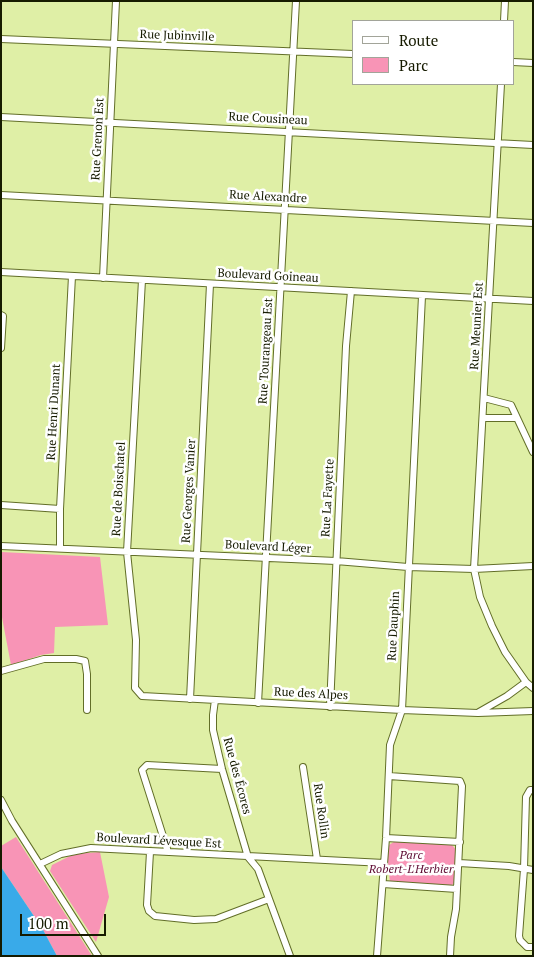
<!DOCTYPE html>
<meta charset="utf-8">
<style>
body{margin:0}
#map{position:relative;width:534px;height:957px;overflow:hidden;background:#dfefa6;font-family:"PT Serif",serif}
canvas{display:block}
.frame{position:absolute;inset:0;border:2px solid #161b00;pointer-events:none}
.legend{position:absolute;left:352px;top:20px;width:162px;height:65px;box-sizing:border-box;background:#fff;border:1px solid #a2a499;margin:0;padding:6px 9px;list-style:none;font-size:15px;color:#161b00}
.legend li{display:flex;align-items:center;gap:10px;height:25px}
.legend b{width:25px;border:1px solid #a2a499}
.scale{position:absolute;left:20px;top:914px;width:86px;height:22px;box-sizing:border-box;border:2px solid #161b00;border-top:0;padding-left:6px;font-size:15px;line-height:18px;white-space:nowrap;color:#161b00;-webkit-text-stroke:4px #fff;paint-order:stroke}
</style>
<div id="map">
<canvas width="534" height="957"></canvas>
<div class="frame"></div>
<ul class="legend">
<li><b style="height:6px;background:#fff"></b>Route</li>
<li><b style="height:14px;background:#f894b6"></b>Parc</li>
</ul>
<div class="scale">100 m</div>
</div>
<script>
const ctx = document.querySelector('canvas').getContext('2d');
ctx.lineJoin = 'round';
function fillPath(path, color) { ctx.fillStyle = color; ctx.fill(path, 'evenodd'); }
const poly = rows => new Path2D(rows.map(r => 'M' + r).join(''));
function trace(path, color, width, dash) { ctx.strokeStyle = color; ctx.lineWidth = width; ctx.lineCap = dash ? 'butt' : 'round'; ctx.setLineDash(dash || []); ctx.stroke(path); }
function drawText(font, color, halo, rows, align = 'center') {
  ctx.font = font + ' "PT Serif",serif'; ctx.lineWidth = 5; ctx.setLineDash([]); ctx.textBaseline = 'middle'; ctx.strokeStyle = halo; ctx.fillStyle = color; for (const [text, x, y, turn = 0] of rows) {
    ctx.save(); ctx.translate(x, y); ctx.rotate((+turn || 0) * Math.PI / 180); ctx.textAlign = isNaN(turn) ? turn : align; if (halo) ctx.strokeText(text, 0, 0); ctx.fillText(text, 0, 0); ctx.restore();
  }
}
fillPath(poly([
 [1,552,100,557,108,625,55,627,54,653,41,655,11,665,1,612],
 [16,837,92,956,57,956,42,928,1,867,1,846],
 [397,840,452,845,459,853,456,881,450,887,390,883,387,852,389,845],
 [100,852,109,897,96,942,50,871,52,865,74,854]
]), '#f894b6');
fillPath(poly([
 [1,867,42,928,57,956,1,956]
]), '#39aae9');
const minor = poly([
 [504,21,505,1],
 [1,39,353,54],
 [513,62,533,63],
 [501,84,474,569,480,597,492,626,505,652,526,682,533,688],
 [1,117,533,145],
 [1,195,533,223],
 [1,272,533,301],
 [103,278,116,1],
 [142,280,127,552,136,640,135,688,142,696,402,710,478,713,533,711],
 [1,315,3,316,1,348],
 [484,398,511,405,533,452],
 [483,418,516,418],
 [1,505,60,509],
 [1,546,336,561,408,567,474,569,533,566],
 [60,548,60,509,72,276],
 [1,671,44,659,76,659,85,661,87,674,87,710],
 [190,699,210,284],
 [215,700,213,715,213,730,222,769,248,857,258,869,290,956],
 [258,703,296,1],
 [330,707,346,346,351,291],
 [479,712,507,696,526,682],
 [303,767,317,859],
 [389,776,460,781,462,786,456,909,451,937,450,956],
 [533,790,530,790,526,797,524,869,519,936,520,940,527,947,533,947],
 [1,800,12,821,98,956],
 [386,838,460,842],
 [150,852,147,905,149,911,155,916,194,920,216,919,269,899],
 [168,852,142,770,147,765,222,769],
 [459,863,509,866,533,870],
 [40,864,61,854,91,848,384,863],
 [383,884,457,889],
 [377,956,386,838,390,745,402,710,422,296]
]);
trace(minor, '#626e28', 8);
trace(minor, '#fff', 6);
drawText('12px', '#161b00', '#fff', [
 ["Rue Jubinville",177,36,2],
 ["Rue Cousineau",268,119,3],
 ["Rue Grenon Est",98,139,-87],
 ["Rue Alexandre",268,197,3],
 ["Boulevard Goineau",268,276,3],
 ["Rue Meunier Est",477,326,-87],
 ["Rue Tourangeau Est",266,351,-87],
 ["Rue Henri Dunant",54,412,-87],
 ["Rue de Boischatel",119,489,-87],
 ["Rue Georges Vanier",189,491,-87],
 ["Rue La Fayette",328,498,-87],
 ["Boulevard Léger",268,547,3],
 ["Rue Dauphin",394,626,-87],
 ["Rue des Alpes",311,694,3],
 ["Rue des Écores",237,776,75],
 ["Rue Rollin",321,811,82],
 ["Boulevard Lévesque Est",159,841,3]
]);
drawText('italic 12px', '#600d34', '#fff', [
 ["Parc",411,856],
 ["Robert-L'Herbier",411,870]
]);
</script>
